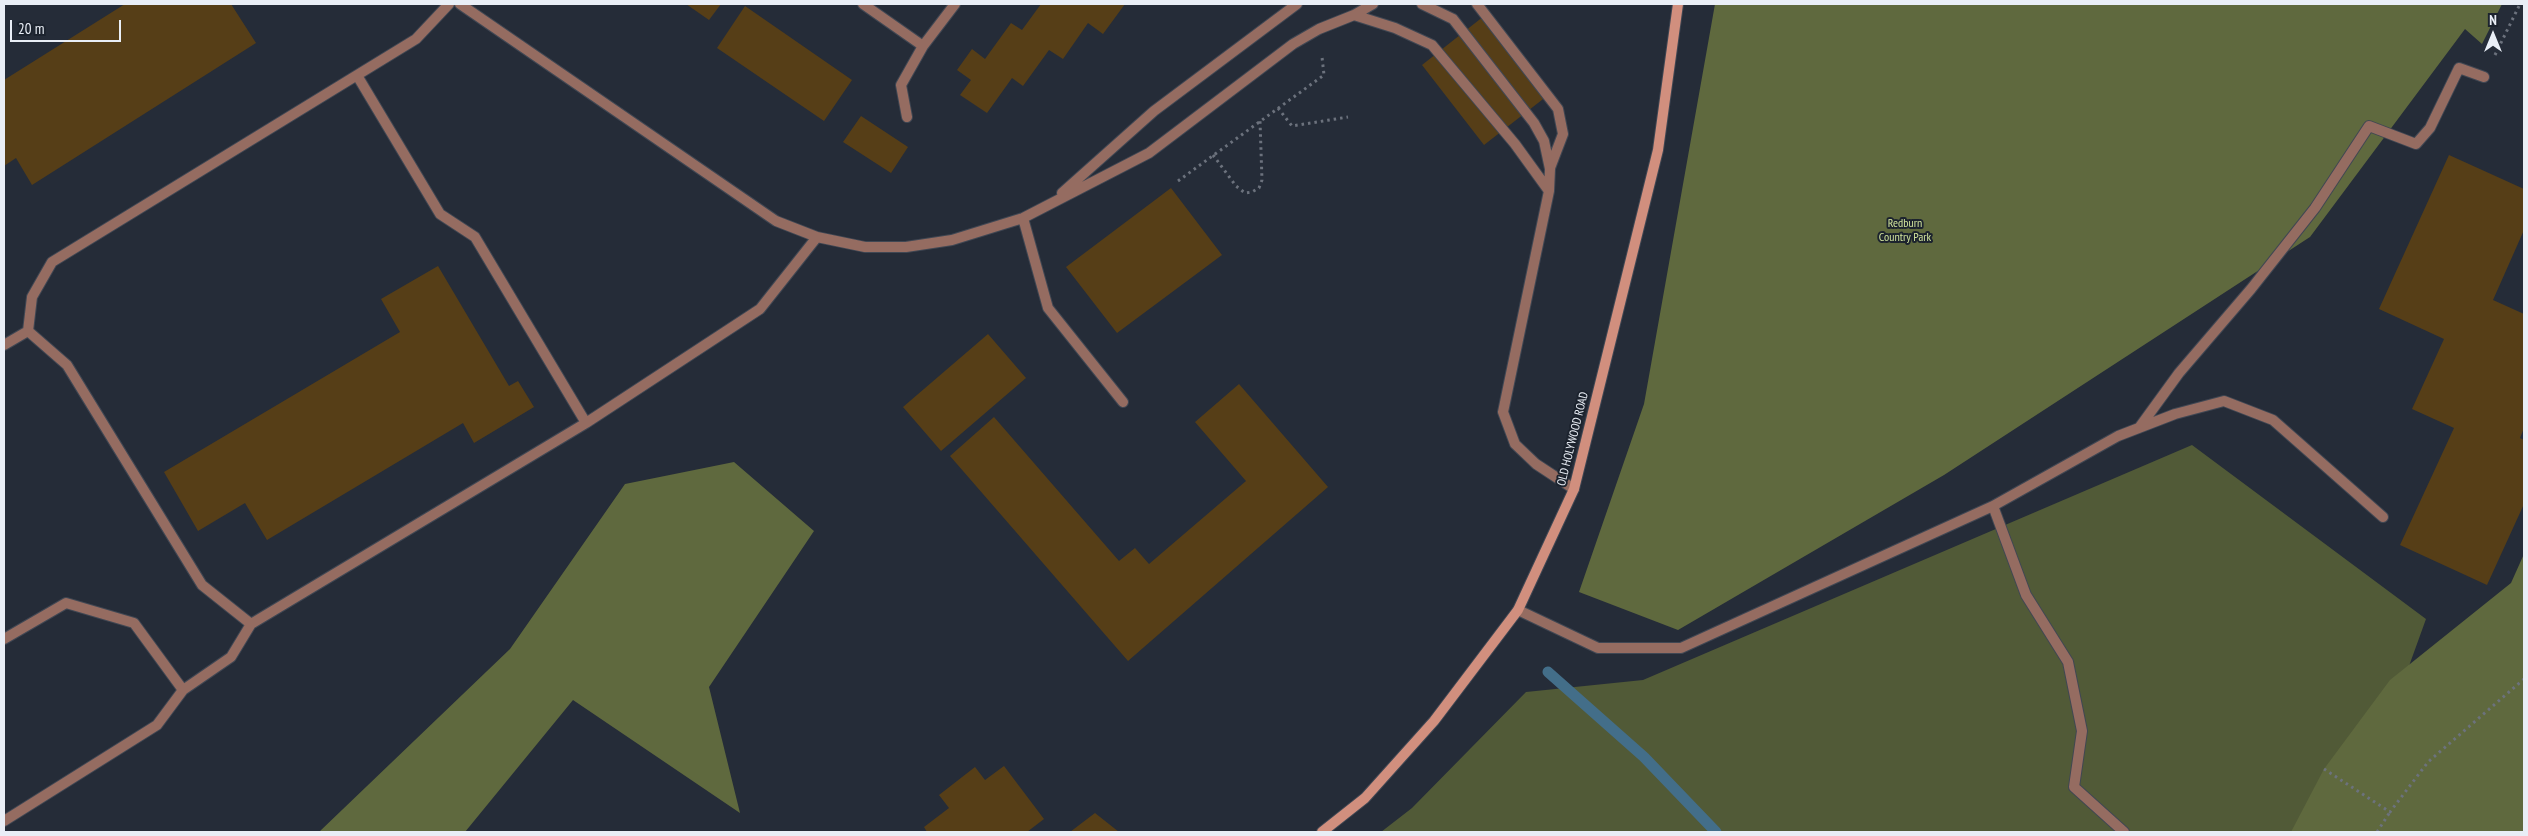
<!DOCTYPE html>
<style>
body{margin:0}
#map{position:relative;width:2528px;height:836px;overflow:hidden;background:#252c38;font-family:"PT Sans Narrow",sans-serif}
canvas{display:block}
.frame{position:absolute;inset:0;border:5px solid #e9eef6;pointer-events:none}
.north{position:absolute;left:2468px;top:10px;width:50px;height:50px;-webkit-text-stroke:4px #1c232e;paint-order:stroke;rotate:0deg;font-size:14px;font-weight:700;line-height:20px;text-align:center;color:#e9eef6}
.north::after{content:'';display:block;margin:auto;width:18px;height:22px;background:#e9eef6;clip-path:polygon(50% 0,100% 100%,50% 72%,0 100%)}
.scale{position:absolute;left:10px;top:20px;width:111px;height:22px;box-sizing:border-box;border:2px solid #e9eef6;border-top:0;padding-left:6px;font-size:15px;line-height:18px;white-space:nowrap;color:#e9eef6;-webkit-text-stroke:4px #1c232e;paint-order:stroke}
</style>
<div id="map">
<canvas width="2528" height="836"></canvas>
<div class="frame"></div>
<div class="north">N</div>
<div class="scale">20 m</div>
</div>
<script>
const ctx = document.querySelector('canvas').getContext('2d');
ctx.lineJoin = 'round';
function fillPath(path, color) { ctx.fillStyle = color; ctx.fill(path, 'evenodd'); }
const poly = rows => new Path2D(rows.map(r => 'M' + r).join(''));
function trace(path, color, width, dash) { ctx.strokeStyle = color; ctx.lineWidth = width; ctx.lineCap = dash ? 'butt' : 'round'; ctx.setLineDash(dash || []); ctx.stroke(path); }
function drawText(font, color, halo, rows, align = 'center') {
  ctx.font = font + ' "PT Sans Narrow",sans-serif'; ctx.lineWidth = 4; ctx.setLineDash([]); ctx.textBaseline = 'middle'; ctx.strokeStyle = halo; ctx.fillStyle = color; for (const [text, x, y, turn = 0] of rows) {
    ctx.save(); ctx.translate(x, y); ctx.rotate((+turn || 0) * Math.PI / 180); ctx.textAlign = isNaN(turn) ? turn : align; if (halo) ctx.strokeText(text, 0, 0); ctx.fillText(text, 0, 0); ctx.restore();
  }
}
fillPath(poly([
 [2192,445,2426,619,2349,832,1381,832,1412,808,1526,692,1643,680]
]), '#515a37');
fillPath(poly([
 [1715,4,2502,4,2482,44,2465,29,2310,237,1944,475,1678,630,1579,592,1644,404],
 [734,462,814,531,709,687,740,813,573,700,465,832,319,832,510,649,625,484],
 [2524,554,2524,832,2291,832,2324,769,2390,680,2511,583]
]), '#5f693e');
trace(poly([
 [1548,672,1644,757,1716,832]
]), '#436e89', 11);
fillPath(poly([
 [125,4,231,4,256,43,32,185,16,158,4,166,4,80],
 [686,4,721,4,709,20],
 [1041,4,1125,4,1103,34,1088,23,1063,59,1049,50,1023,86,1012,78,987,113,960,95,971,80,957,70,972,49,985,59,1011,23,1022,30],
 [745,6,852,80,824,121,717,48],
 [1484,16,1547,96,1484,145,1422,65],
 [861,116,908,147,891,173,843,142],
 [2449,155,2524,189,2524,230,2493,300,2524,314,2524,428,2520,438,2524,440,2524,504,2487,585,2400,545,2454,428,2412,409,2444,339,2379,309],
 [1171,188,1222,255,1117,333,1066,267],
 [438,266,509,386,518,381,534,407,474,443,463,423,267,540,245,503,198,531,164,472,400,332,381,299],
 [988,334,1026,378,941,451,903,407],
 [1239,384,1328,487,1128,661,950,456,994,417,1119,561,1135,548,1149,564,1246,481,1195,422],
 [1004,766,1044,819,1027,832,927,832,924,827,949,808,939,795,975,767,985,780],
 [1095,813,1119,832,1070,832]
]), '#563e17');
const lane = poly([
 [449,4,416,39,52,262,32,297,28,331,67,365,202,585,251,624,586,423,760,309,817,237],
 [460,4,776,221,817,237,865,247,906,247,952,240,1023,218,1149,153,1293,44,1319,29,1354,15,1395,28,1432,45,1515,144,1549,191],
 [863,4,923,46],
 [1422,4,1453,19,1534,123,1544,141,1550,169,1549,191,1503,412,1515,444,1536,464,1574,489],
 [1477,4,1558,109,1563,134,1550,168],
 [1354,15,1373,4],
 [358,77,440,214,475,237,586,423],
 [907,117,901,85,923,46,955,4],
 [1062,193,1154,111,1297,4],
 [1023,218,1048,308,1123,402],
 [4,345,28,331],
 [2139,428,2179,373,2251,289,2315,208,2369,126,2416,144,2430,128,2459,68,2484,77],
 [1993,506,2026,595,2068,662,2082,731,2074,787,2124,832],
 [1518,610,1598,648,1681,648,1993,506,2118,436,2175,414,2224,401,2273,420,2383,517],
 [4,639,66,603,134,623,183,690],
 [4,821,157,725,183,690,231,657,251,624]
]);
const secondary = poly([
 [1322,832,1365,798,1434,721,1518,610,1574,489,1658,150,1678,4]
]);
trace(lane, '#404753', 12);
trace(secondary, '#404753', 12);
trace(poly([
 [2495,55,2520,4],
 [1278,108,1292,126,1348,117],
 [1213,155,1236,186,1245,193,1252,192,1259,188,1262,180,1260,121],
 [1178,181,1324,75,1322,57],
 [2324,769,2390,812,2428,762,2524,679],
 [2377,832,2390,812]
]), '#6c727d', 3, [2.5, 4]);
trace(lane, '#956c61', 10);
trace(secondary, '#d18f7e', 10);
drawText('12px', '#d1e39c', '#1c232e', [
 ["Redburn",1905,224],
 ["Country Park",1905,238]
]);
drawText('12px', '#e9eef6', '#1c232e', [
 ["OLD HOLYWOOD ROAD",1573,439,-76]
]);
</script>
